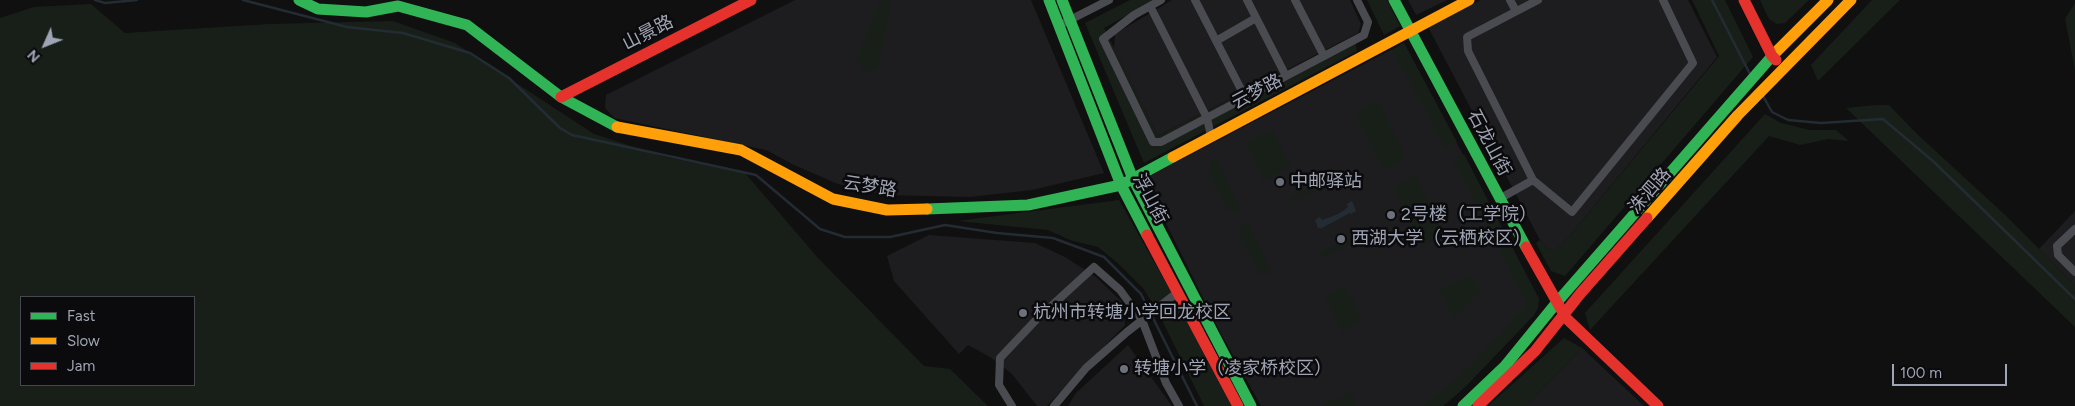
<!DOCTYPE html>
<meta charset="utf-8">
<style>
body{margin:0}
#map{position:relative;width:2075px;height:406px;overflow:hidden;background:#101010;font-family:Figtree,sans-serif}
canvas{display:block}
.legend{position:absolute;left:20px;top:296px;width:175px;height:90px;box-sizing:border-box;background:#0b0a0c;border:1px solid #46484f;margin:0;padding:6px 9px;list-style:none;font-size:15px;color:#9fa5b4}
.legend li{display:flex;align-items:center;gap:10px;height:25px}
.legend b{width:25px;border:1px solid #46484f}
.north{position:absolute;left:20px;top:20px;width:50px;height:50px;-webkit-text-stroke:4px #0b0a0c;paint-order:stroke;rotate:226deg;font-size:14px;font-weight:700;line-height:20px;text-align:center;color:#9fa5b4}
.north::after{content:'';display:block;margin:auto;width:18px;height:22px;background:#9fa5b4;clip-path:polygon(50% 0,100% 100%,50% 72%,0 100%)}
.scale{position:absolute;left:1892px;top:364px;width:115px;height:22px;box-sizing:border-box;border:2px solid #9fa5b4;border-top:0;padding-left:6px;font-size:15px;line-height:18px;white-space:nowrap;color:#9fa5b4;-webkit-text-stroke:4px #0b0a0c;paint-order:stroke}
</style>
<div id="map">
<canvas width="2075" height="406"></canvas>
<ul class="legend">
<li><b style="height:6px;background:#30b455"></b>Fast</li>
<li><b style="height:6px;background:#ff9f0a"></b>Slow</li>
<li><b style="height:6px;background:#e5322d"></b>Jam</li>
</ul>
<div class="north">N</div>
<div class="scale">100 m</div>
</div>
<script>
const ctx = document.querySelector('canvas').getContext('2d');
ctx.lineJoin = 'round';
function fillPath(path, color) { ctx.fillStyle = color; ctx.fill(path, 'evenodd'); }
const poly = rows => new Path2D(rows.map(r => 'M' + r).join(''));
function trace(path, color, width, dash) { ctx.strokeStyle = color; ctx.lineWidth = width; ctx.lineCap = dash ? 'butt' : 'round'; ctx.setLineDash(dash || []); ctx.stroke(path); }
function drawText(font, color, halo, rows, align = 'center') {
  ctx.font = font + ' Figtree,"Noto Sans SC",sans-serif'; ctx.lineWidth = 5; ctx.setLineDash([]); ctx.textBaseline = 'middle'; ctx.strokeStyle = halo; ctx.fillStyle = color; for (const [text, x, y, turn = 0] of rows) {
    ctx.save(); ctx.translate(x, y); ctx.rotate((+turn || 0) * Math.PI / 180); ctx.textAlign = isNaN(turn) ? turn : align; if (halo) ctx.strokeText(text, 0, 0); ctx.fillText(text, 0, 0); ctx.restore();
  }
}
fillPath(poly([
 [795,0,1031,0,1104,173,1032,190,970,197,884,195,838,184,794,165,766,150,614,118,605,108,606,95],
 [1172,0,1350,0,1361,24,1358,33,1158,136,1114,49,1115,34],
 [1408,0,1447,0,1416,15],
 [1481,0,1688,0,1717,57,1561,246,1554,250,1547,248,1540,240,1428,27],
 [1404,43,1539,299,1538,308,1534,315,1466,386,1443,406,1261,406,1219,330,1144,179],
 [2075,211,2075,285,2039,249],
 [929,235,1035,243,1065,257,1096,277,1122,302,1125,325,1047,406,1037,406,1012,374,990,357,968,345,959,354,894,281,887,256],
 [1128,345,1172,406,1068,406,1076,393],
 [1582,348,1644,406,1526,406]
]), '#1d1d1f');
fillPath(poly([
 [880,0,892,1,878,69,864,72,856,60],
 [1130,0,1155,0,1104,28,1158,136,1354,36,1357,51,1144,163,1085,23],
 [1367,0,1387,0,1400,26,1384,35],
 [1692,0,1725,0,1753,57,1565,276,1551,271,1536,243,1540,240,1547,248,1554,250,1561,246,1719,56],
 [1760,0,1809,0,1785,23,1777,24,1769,19],
 [1872,0,1900,0,1818,81,1811,65],
 [2075,3,2075,70,2065,19],
 [91,4,125,33,269,24,393,21,455,43,594,134,665,157,745,173,818,258,924,366,950,369,988,406,0,406,0,18,34,7],
 [194,297,194,385,21,385,21,297],
 [1404,43,1457,142,1445,148,1392,50],
 [1378,101,1406,158,1383,169,1355,112],
 [1876,105,1889,105,1916,133,2004,214,2075,285,2075,327,1846,108],
 [1765,114,1781,123,1809,130,1836,130,1849,141,1828,139,1800,145,1769,136,1590,330,1585,313],
 [1273,130,1290,166,1263,180,1245,143],
 [1464,154,1539,299,1534,315,1466,386,1443,406,1424,406,1469,367,1527,304,1453,160],
 [1214,160,1217,160,1240,208,1235,212,1227,210,1208,170,1211,161],
 [1337,175,1339,180,1292,202,1290,197],
 [1416,176,1445,234,1422,246,1393,188],
 [1119,200,1170,290,1232,406,1204,406,1159,314,1143,288,1121,266,1098,247,1070,240,1048,230,957,221],
 [1246,223,1248,223,1271,271,1266,275,1258,273,1239,232,1242,224],
 [1363,232,1366,237,1319,259,1316,255],
 [1471,276,1480,292,1454,318,1438,290],
 [1346,286,1363,321,1342,331,1325,296],
 [1564,338,1582,348,1526,406,1488,406],
 [1351,392,1358,406,1323,406]
]), '#181f19');
fillPath(poly([
 [1352,201,1356,211,1351,214,1348,213,1348,214,1322,228,1318,228,1315,220,1320,217,1322,220,1338,214,1343,211,1348,207,1347,204]
]), '#232b33');
trace(poly([
 [95,0,105,3,137,0],
 [243,0,347,27,403,33,470,53,509,78,560,128,572,135,756,175,820,229,845,237,890,237,945,225,997,233,1053,238,1104,257,1141,294,1197,406],
 [1712,0,1751,76],
 [1763,96,1772,112,1788,120,1821,123,1883,119,1934,162,2075,299]
]), '#232b33', 2.5);
trace(poly([
 [1161,0,1134,15,1103,39,1153,142,1161,142,1364,35,1368,22,1357,0],
 [1195,0,1245,97],
 [1247,0,1286,76],
 [1295,0,1324,56],
 [1510,0,1516,11],
 [1538,0,1467,37,1468,51,1533,180,1572,212,1693,63,1663,0],
 [1150,6,1207,118,1211,136],
 [1060,25,1109,0],
 [1216,41,1256,18],
 [1499,199,1533,180],
 [2075,229,2057,246,2058,255,2075,272],
 [1012,406,999,385,1000,358,1036,320,1094,267,1120,290,1142,320,1166,383,1179,406],
 [1054,406,1086,368,1127,332,1178,292]
]), '#4a4b50', 8);
trace(poly([
 [299,0,318,9,366,12,398,6,467,25,561,97,617,127],
 [1049,0,1121,185,1147,235],
 [1062,0,1133,179,1251,406],
 [1394,0,1526,247],
 [927,209,1028,205,1121,185,1173,157],
 [1463,406,1505,366,1558,301,1773,55]
]), '#30b455', 11);
trace(poly([
 [1773,55,1828,0],
 [617,127,741,150,833,199,887,210,927,209],
 [1173,157,1469,0],
 [1647,218,1738,115,1851,0]
]), '#ff9f0a', 11);
trace(poly([
 [1744,0,1772,56,1776,60],
 [561,97,751,0],
 [1147,235,1238,406],
 [1526,247,1566,318,1658,406],
 [1478,406,1535,351,1580,294,1647,218]
]), '#e5322d', 11);
for (const [x, y, r, color] of [
 [1280,182,5,"#6d717b"],
 [1391,215,5,"#6d717b"],
 [1341,239,5,"#6d717b"],
 [1023,313,5,"#6d717b"],
 [1124,369,5,"#6d717b"]
]) { const dot = new Path2D(); dot.arc(x, y, r, 0, 2 * Math.PI); ctx.fillStyle = color; ctx.fill(dot); trace(dot, '#0b0a0c', 2); }
drawText('18px', '#9fa5b4', '#0b0a0c', [
 ["山景路",648,33,-27],
 ["云梦路",1257,92,-28],
 ["石龙山街",1489,143,62],
 ["云梦路",870,187,9],
 ["洙泗路",1650,191,-49],
 ["浮山街",1150,199,62]
]);
drawText('18px', '#9fa5b4', '#0b0a0c', [
 ["中邮驿站",1290,182],
 ["2号楼（工学院）",1401,215],
 ["西湖大学（云栖校区）",1351,239],
 ["杭州市转塘小学回龙校区",1033,313],
 ["转塘小学（凌家桥校区）",1134,369]
], 'left');
</script>
